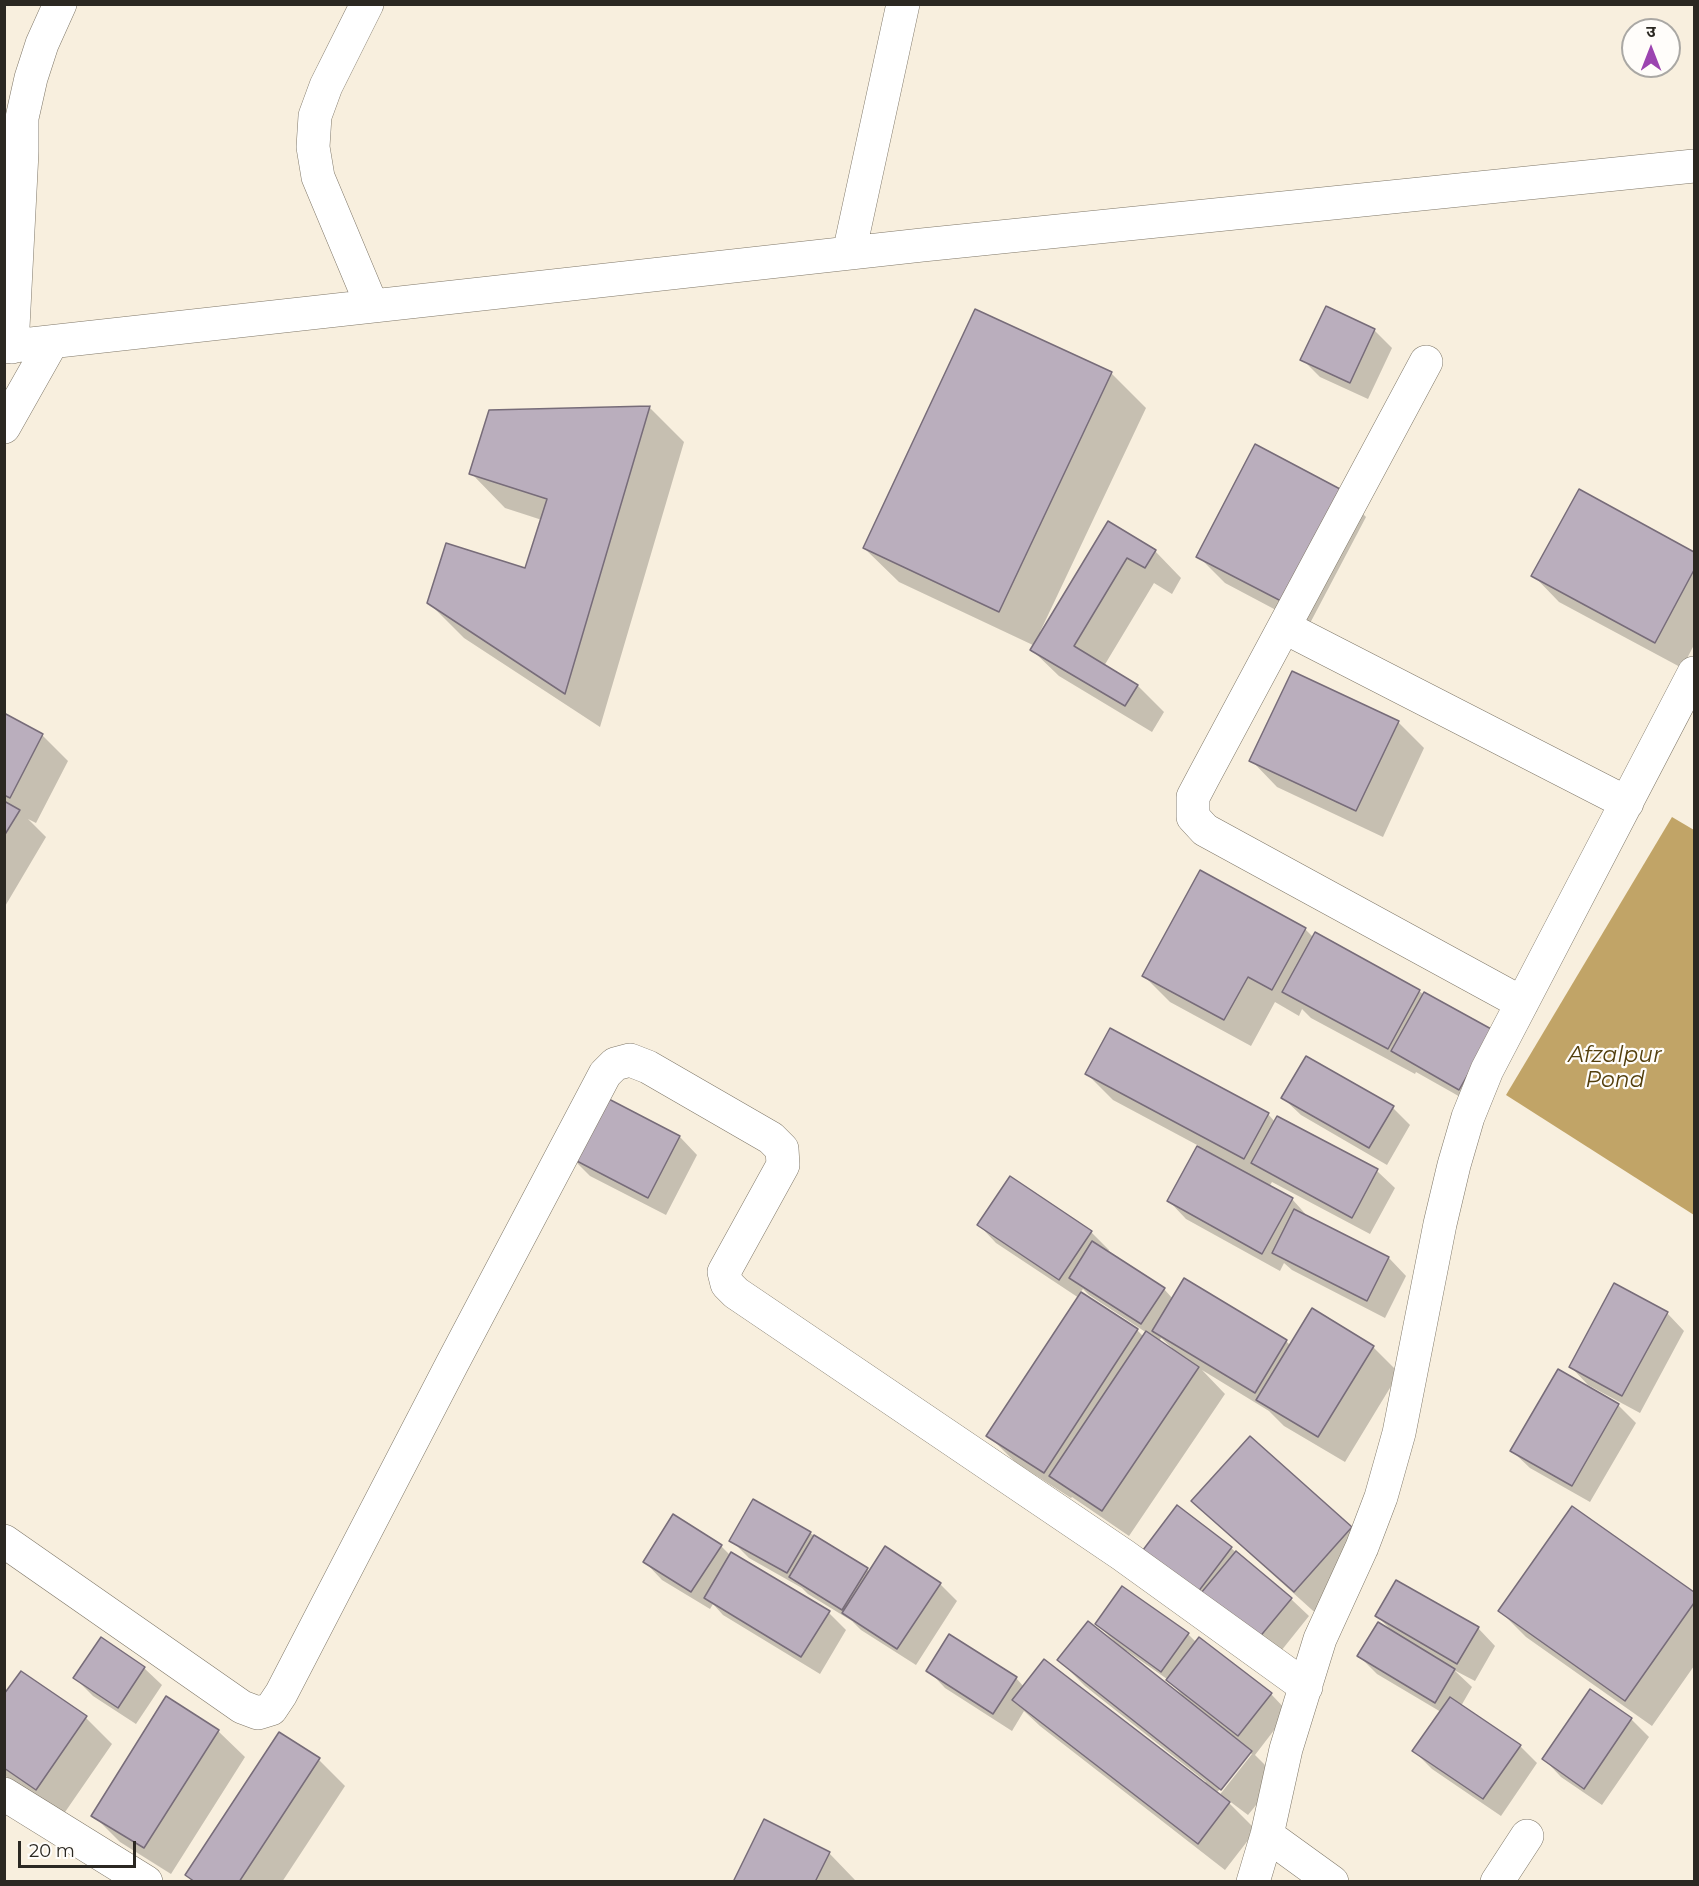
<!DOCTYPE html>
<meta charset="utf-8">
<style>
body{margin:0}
#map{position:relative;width:1699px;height:1886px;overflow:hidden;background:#f8efde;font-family:Montserrat,"Noto Sans Devanagari",sans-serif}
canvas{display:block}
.frame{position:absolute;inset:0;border:6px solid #2b2822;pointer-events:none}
.north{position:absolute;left:1621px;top:18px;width:60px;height:60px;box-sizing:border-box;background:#fffdfa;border:2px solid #aaa8a4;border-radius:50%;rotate:0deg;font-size:16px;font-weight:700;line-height:24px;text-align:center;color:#2b2822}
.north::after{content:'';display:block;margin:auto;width:21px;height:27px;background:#9c44b0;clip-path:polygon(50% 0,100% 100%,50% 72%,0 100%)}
.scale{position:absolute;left:18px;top:1841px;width:118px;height:27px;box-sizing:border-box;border:3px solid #2b2822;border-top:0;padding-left:8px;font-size:18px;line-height:21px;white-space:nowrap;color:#2b2822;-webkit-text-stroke:4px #fffdfa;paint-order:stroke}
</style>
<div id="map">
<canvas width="1699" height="1886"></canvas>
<div class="frame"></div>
<div class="north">उ</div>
<div class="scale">20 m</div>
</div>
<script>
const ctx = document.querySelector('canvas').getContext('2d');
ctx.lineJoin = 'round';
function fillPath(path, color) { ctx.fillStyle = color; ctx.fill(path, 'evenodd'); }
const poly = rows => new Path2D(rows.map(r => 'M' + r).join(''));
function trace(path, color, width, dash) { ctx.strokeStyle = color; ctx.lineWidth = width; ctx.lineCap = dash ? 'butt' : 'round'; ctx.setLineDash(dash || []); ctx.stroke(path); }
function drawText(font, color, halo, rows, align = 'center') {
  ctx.font = font + ' Montserrat,sans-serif'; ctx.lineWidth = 4.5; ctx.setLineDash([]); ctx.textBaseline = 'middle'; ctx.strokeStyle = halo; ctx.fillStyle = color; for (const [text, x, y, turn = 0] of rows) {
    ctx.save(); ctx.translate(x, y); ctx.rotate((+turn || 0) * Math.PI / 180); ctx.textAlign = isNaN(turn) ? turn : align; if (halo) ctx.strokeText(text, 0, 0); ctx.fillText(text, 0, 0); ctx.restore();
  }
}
fillPath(poly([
 [1672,817,1694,830,1694,1215,1506,1095]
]), '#c1a467');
fillPath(poly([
 [1374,330,1392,348,1368,399,1320,377,1302,359],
 [1111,373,1146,408,1040,632,1042,633,1108,523,1155,551,1181,578,1172,594,1154,583,1104,666,1138,686,1164,712,1152,732,1059,676,1032,650,1035,646,899,582,864,548],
 [649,407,684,442,600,727,464,638,429,603,526,570,542,520,505,508,471,473],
 [1339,490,1366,517,1308,627,1225,583,1198,556],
 [1579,491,1694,553,1694,645,1682,668,1559,602,1533,575],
 [4,715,42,735,68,761,36,823,28,819,46,837,4,908],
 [1398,722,1424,748,1383,837,1277,787,1251,760],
 [1305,929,1314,938,1419,991,1424,995,1492,1031,1478,1107,1416,1072,1415,1074,1311,1018,1302,1009,1299,1016,1275,1002,1251,1046,1170,1002,1144,976],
 [1087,1074,1268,1114,1275,1122,1377,1171,1395,1188,1370,1234,1272,1182,1269,1187,1292,1199,1309,1218,1389,1258,1406,1276,1385,1318,1292,1270,1284,1263,1280,1271,1186,1219,1169,1201,1199,1146,1113,1100],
 [604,1098,680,1137,697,1155,666,1215,590,1176,572,1158],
 [1283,1098,1393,1108,1410,1125,1387,1165,1301,1115],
 [1011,1178,1091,1232,1109,1250,1107,1253,1164,1289,1173,1299,1286,1341,1291,1346,1373,1347,1399,1373,1345,1462,1284,1426,1269,1411,1202,1370,1225,1394,1129,1536,1072,1497,1071,1498,1015,1462,988,1435,1079,1298,996,1243,979,1225],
 [1083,1289,1089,1295,1147,1333,1144,1337,1138,1331,1080,1293],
 [1161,1338,1172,1348,1171,1350,1159,1342],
 [1667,1313,1684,1331,1640,1413,1588,1385,1571,1367],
 [1618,1405,1636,1423,1590,1502,1530,1468,1512,1451],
 [1250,1438,1351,1528,1378,1554,1321,1618,1220,1527,1193,1501],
 [753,1501,810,1533,870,1572,940,1584,957,1601,916,1665,861,1630,852,1621,808,1594,802,1588,749,1558,731,1540],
 [1573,1508,1694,1594,1694,1666,1652,1726,1526,1637,1500,1611],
 [721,1546,731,1556,829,1613,846,1630,820,1674,723,1615,713,1604,710,1609,662,1580,645,1562],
 [1231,1548,1291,1599,1309,1616,1277,1656,1163,1568],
 [1377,1616,1478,1628,1495,1646,1475,1681,1454,1670,1472,1687,1461,1706,1520,1746,1537,1763,1501,1816,1432,1769,1414,1751,1441,1712,1377,1674,1359,1656,1392,1631],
 [1097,1624,1188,1634,1197,1643,1271,1694,1288,1712,1255,1755,1278,1778,1248,1815,1228,1800,1227,1801,1256,1830,1225,1870,1040,1726,1024,1711,1012,1731,945,1688,928,1670,1016,1678,1024,1687,1204,1784,1206,1782,1085,1686,1059,1660,1112,1643,1114,1641],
 [1127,1651,1167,1679,1182,1695,1181,1696,1125,1653],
 [1249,1752,1252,1754,1218,1797,1215,1795],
 [144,1668,162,1685,136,1724,93,1696,75,1678],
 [1591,1691,1631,1719,1649,1737,1602,1805,1561,1777,1544,1759],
 [4,1696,86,1718,112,1744,63,1815,4,1775],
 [218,1731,245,1757,171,1874,120,1842,93,1815],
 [319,1760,345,1786,282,1882,194,1882,187,1874],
 [829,1853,855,1880,854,1882,734,1882]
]), '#0003');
const building = poly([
 [1326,306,1375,329,1350,383,1300,360,1326,306],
 [975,309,1112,372,999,612,863,548,975,309],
 [650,406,565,694,427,603,446,543,525,568,547,499,469,474,489,410,650,406],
 [1255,444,1340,489,1281,601,1196,557,1255,444],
 [1579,489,1694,552,1694,570,1655,643,1531,576,1579,489],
 [1108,521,1156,550,1145,568,1127,558,1074,646,1138,685,1125,706,1030,650,1108,521],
 [1292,671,1399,721,1356,811,1249,761,1292,671],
 [4,713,43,734,10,798,4,795,4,713],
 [4,801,20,810,4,836,4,801],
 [1200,870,1306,928,1272,990,1248,977,1224,1020,1142,976,1200,870],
 [1315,932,1420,990,1388,1049,1282,992,1315,932],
 [1424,992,1493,1030,1459,1090,1391,1051,1424,992],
 [1110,1028,1269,1113,1244,1159,1085,1074,1110,1028],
 [1306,1056,1394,1106,1369,1148,1281,1098,1306,1056],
 [603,1096,680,1136,648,1198,571,1158,603,1096],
 [1277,1116,1378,1169,1352,1218,1251,1163,1277,1116],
 [1197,1146,1293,1198,1262,1254,1167,1201,1197,1146],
 [1010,1176,1092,1231,1059,1280,977,1225,1010,1176],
 [1294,1209,1389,1257,1367,1301,1272,1253,1294,1209],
 [1092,1241,1165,1288,1141,1324,1069,1278,1092,1241],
 [1184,1278,1287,1340,1255,1393,1152,1331,1184,1278],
 [1614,1283,1668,1312,1622,1396,1569,1367,1614,1283],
 [1081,1292,1138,1329,1044,1473,986,1436,1081,1292],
 [1312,1308,1374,1346,1318,1437,1256,1400,1312,1308],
 [1146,1331,1199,1367,1102,1511,1049,1476,1146,1331],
 [1558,1369,1619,1404,1572,1486,1510,1451,1558,1369],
 [1250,1436,1352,1527,1294,1592,1191,1501,1250,1436],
 [753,1499,811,1532,787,1573,729,1541,753,1499],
 [1177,1505,1232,1547,1198,1592,1143,1550,1177,1505],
 [1572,1506,1694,1592,1694,1603,1625,1701,1498,1611,1572,1506],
 [673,1514,722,1545,691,1592,643,1562,673,1514],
 [814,1535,868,1568,842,1610,789,1577,814,1535],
 [885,1546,941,1583,897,1649,842,1613,885,1546],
 [1236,1551,1292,1598,1258,1639,1201,1593,1236,1551],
 [731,1552,830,1611,801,1657,704,1598,731,1552],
 [1396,1580,1479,1627,1457,1664,1375,1616,1396,1580],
 [1122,1586,1189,1633,1161,1672,1095,1624,1122,1586],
 [1088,1621,1252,1751,1221,1790,1057,1660,1088,1621],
 [1378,1622,1455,1669,1435,1703,1357,1656,1378,1622],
 [949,1634,1017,1677,993,1714,926,1671,949,1634],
 [101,1637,145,1667,118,1708,73,1678,101,1637],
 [1199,1637,1272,1693,1238,1736,1166,1680,1199,1637],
 [1044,1659,1230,1802,1198,1844,1012,1700,1044,1659],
 [21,1671,87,1716,36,1790,4,1768,4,1694,21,1671],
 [1590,1689,1632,1718,1584,1789,1542,1759,1590,1689],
 [166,1696,219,1730,144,1848,91,1816,166,1696],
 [1450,1697,1521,1745,1483,1799,1412,1751,1450,1697],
 [279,1732,320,1758,239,1882,195,1882,185,1875,279,1732],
 [764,1819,830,1852,815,1882,733,1882,764,1819]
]);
fillPath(building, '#baaebd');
trace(building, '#776c79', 1.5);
const minor = poly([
 [367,4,326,86,315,116,313,147,318,177,372,306],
 [849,253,903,4],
 [4,347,922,245,1694,166],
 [12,347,22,152,22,118,31,78,42,44,60,4],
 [1426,362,1203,778,1193,797,1193,817,1205,830,1522,1003],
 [4,427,52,342],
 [1284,627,1627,803],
 [4,1541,242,1707,258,1713,271,1709,281,1694,452,1364,605,1074,615,1064,630,1060,648,1067,771,1138,782,1149,783,1165,724,1272,727,1284,736,1293,1123,1555,1306,1687],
 [4,1794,146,1882],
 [1267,1835,1332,1882],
 [1253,1882,1267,1835,1286,1749,1320,1639,1362,1547,1381,1497,1399,1433,1440,1224,1454,1165,1468,1117,1487,1070,1694,673],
 [1497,1882,1527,1836]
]);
trace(minor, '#7f7768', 34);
trace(minor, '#fff', 33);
drawText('italic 22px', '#533f0d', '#fffdfa', [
 ["Afzalpur",1615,1056],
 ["Pond",1615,1081]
]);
</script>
